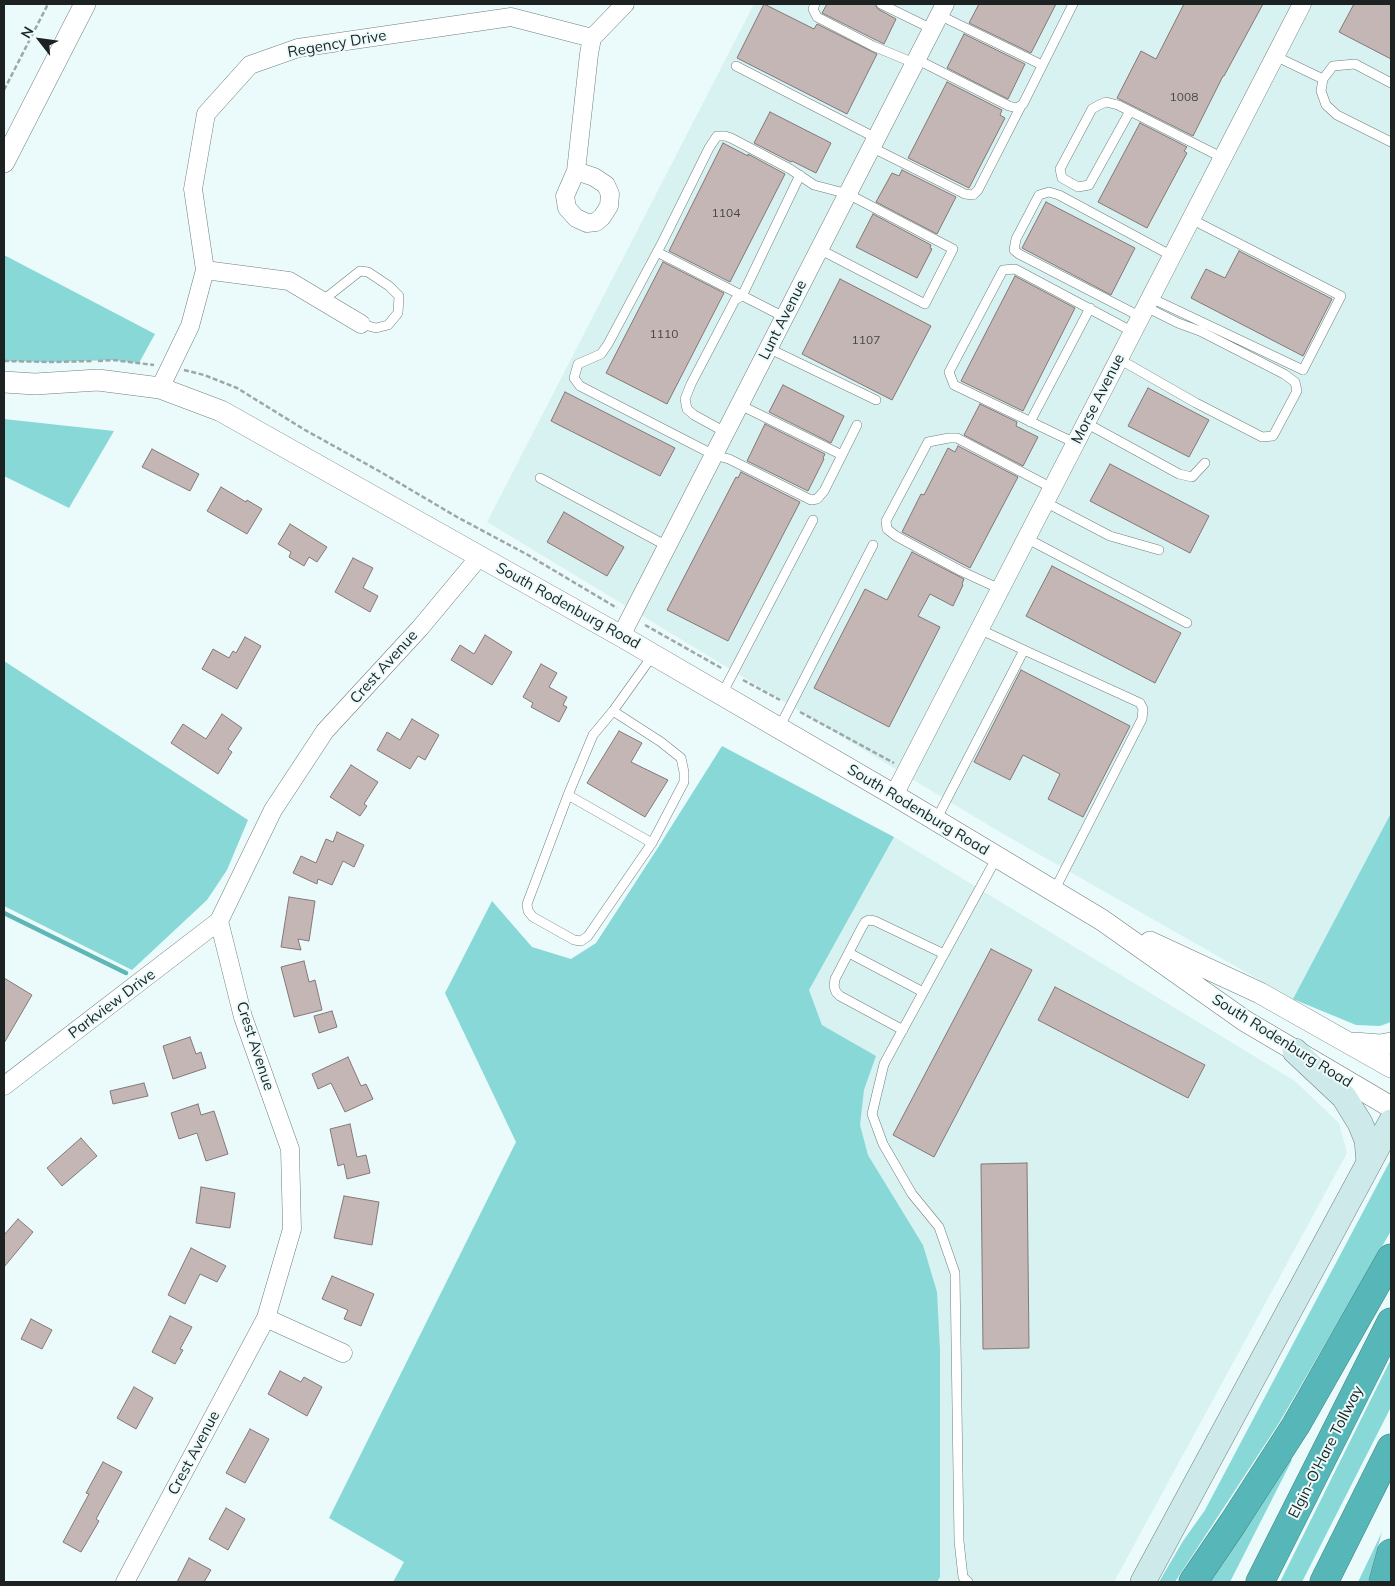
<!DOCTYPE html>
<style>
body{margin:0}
#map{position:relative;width:1395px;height:1586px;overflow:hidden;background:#ebfbfb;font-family:Mulish,sans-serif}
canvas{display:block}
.frame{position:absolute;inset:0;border:5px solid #1c2221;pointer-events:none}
.north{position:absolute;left:15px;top:15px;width:50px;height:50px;-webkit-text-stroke:4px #ebfbfb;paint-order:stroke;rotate:300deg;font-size:14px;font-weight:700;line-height:20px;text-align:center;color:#1c2221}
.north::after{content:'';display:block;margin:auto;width:18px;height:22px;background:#1c2221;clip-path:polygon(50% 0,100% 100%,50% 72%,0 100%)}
</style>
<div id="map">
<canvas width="1395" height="1586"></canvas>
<div class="frame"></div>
<div class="north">N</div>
</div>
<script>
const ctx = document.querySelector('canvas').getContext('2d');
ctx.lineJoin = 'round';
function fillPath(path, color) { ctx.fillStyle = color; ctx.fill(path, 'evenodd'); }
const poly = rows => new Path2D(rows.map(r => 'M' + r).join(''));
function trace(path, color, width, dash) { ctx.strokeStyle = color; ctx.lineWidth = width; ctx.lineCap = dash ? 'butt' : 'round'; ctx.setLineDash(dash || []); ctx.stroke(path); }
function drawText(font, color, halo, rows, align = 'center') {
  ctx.font = font + ' Mulish,sans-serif'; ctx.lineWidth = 4; ctx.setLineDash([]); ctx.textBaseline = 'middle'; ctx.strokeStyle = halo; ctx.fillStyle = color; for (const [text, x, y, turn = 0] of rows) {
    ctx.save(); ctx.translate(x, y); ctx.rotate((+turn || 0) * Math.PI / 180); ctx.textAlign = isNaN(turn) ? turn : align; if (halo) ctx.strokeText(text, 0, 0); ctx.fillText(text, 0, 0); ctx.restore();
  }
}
fillPath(poly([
 [754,4,1391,4,1391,813,1293,999,998,831,487,522],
 [894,837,1295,1081,1339,1123,1347,1153,1114,1582,937,1582,940,1577,923,1245,868,1155,859,1125,864,1090,876,1056,822,1025,809,990]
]), '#d8f2f1');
fillPath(poly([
 [4,255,155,334,139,363,113,360,52,362,4,361],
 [4,419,114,431,69,508,4,476],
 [4,661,248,820,227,870,207,900,132,970,4,906],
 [722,746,894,837,809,990,822,1025,876,1056,864,1090,860,1125,868,1155,923,1245,937,1292,940,1350,940,1577,937,1582,393,1582,404,1562,329,1518,516,1142,445,993,492,901,532,947,571,959,596,943,659,846],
 [1391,813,1391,1022,1380,1026,1356,1025,1293,999],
 [1391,1159,1391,1231,1279,1423,1175,1582,1159,1582,1183,1541,1205,1510],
 [1391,1359,1391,1407,1302,1582,1280,1582],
 [1289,1458,1292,1460,1230,1582,1206,1582],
 [1382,1532,1368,1582,1358,1582]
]), '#88d8d8');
trace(poly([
 [4,913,126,973]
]), '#60b6b6', 4.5);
const building = poly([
 [764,4,814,29,817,24,877,54,847,114,737,58,764,4],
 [827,4,875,4,878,9,896,19,884,44,822,13,827,4],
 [979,4,1056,4,1031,53,969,23,979,4],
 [1184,4,1263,4,1224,76,1223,76,1193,136,1117,98,1141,51,1156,59,1184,4],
 [1354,4,1391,4,1391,59,1339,32,1354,4],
 [964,34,1025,64,1008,99,947,68,964,34],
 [947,82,1002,110,1000,115,1005,118,969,188,908,158,947,82],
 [770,112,831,143,816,173,792,161,791,162,754,143,770,112],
 [1140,123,1187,147,1184,151,1187,153,1147,228,1098,202,1140,123],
 [723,143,748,156,748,154,785,174,730,282,669,251,723,143],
 [902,170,956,197,937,234,876,202,892,173,899,176,902,170],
 [1046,202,1135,248,1111,295,1022,248,1046,202],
 [873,214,931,245,930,248,932,249,917,278,856,247,873,214],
 [1239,251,1332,299,1303,356,1191,298,1206,269,1225,278,1239,251],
 [663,262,724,293,667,404,606,373,663,262],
 [1015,276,1075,308,1023,411,961,381,1015,276],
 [840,279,931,326,892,400,802,354,840,279],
 [783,385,844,416,831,443,769,412,783,385],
 [1148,388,1209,420,1189,457,1128,426,1148,388],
 [565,392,675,448,660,476,551,421,565,392],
 [980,404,1017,422,1016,426,1038,437,1023,466,964,435,980,404],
 [765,424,825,454,823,458,824,459,808,491,747,461,765,424],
 [958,446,1018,477,970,568,902,532,921,494,924,495,948,448,955,452,958,446],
 [152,449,199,474,190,491,142,467,152,449],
 [1110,464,1209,516,1190,553,1090,501,1110,464],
 [741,472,800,502,728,641,667,610,736,477,738,478,741,472],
 [221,487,246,502,247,500,262,509,247,534,207,511,221,487],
 [564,512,624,547,607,576,547,542,564,512],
 [290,524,327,547,317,562,309,557,304,566,289,557,291,552,278,544,290,524],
 [912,552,964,579,962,584,963,585,953,606,930,594,918,616,940,627,889,727,814,688,865,589,887,600,912,552],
 [353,558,373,568,363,588,378,596,370,612,335,592,353,558],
 [1052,566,1181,633,1155,683,1026,616,1052,566],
 [485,635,512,652,492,685,451,660,460,645,474,654,485,635],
 [245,637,261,646,237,689,202,669,213,649,229,658,233,651,236,653,245,637],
 [541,664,557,673,549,687,567,697,563,705,567,707,559,722,531,707,533,703,523,697,541,664],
 [1021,670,1130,726,1083,817,1048,799,1060,774,1023,755,1010,780,974,762,1021,670],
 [222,714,242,728,228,749,232,752,218,774,171,743,183,724,206,739,222,714],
 [412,719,439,735,425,760,418,756,410,769,377,750,387,732,400,740,412,719],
 [619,731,642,743,631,762,668,780,645,817,587,783,619,731],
 [351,765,378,782,364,804,367,806,360,816,330,797,351,765],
 [337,832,364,845,354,867,343,861,332,885,318,879,317,884,293,873,301,856,316,863,326,839,333,842,337,832],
 [289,897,315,901,309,941,298,939,301,950,281,947,289,897],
 [991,949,1032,970,934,1157,893,1135,991,949],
 [304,961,309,982,315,980,322,1010,294,1017,281,967,304,961],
 [4,978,32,995,4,1043,4,978],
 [1055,987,1205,1065,1188,1098,1038,1020,1055,987],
 [332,1011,337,1027,319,1033,314,1016,332,1011],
 [190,1037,196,1054,201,1052,206,1068,173,1079,163,1046,190,1037],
 [348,1057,361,1086,366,1084,373,1099,345,1112,331,1083,318,1089,312,1074,348,1057],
 [144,1083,148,1096,113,1104,110,1091,144,1083],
 [198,1104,201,1115,214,1111,228,1154,206,1161,197,1133,179,1139,171,1113,198,1104],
 [350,1124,357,1157,366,1155,370,1173,347,1179,344,1164,338,1166,330,1129,350,1124],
 [81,1138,97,1156,62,1186,47,1168,81,1138],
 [1027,1163,1029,1348,983,1349,981,1164,1027,1163],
 [201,1187,235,1193,230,1228,196,1223,201,1187],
 [344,1196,379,1202,372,1245,334,1238,344,1196],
 [18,1219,33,1232,4,1267,4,1235,18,1219],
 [191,1248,226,1266,217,1282,200,1274,185,1304,168,1295,191,1248],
 [332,1276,374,1294,361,1326,344,1319,348,1310,322,1299,332,1276],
 [170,1316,192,1327,180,1349,183,1350,175,1364,152,1352,170,1316],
 [31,1319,52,1330,42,1349,21,1339,31,1319],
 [280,1371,301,1382,304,1377,322,1387,307,1416,268,1394,280,1371],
 [134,1387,153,1398,136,1429,117,1418,134,1387],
 [250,1429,269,1439,245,1483,226,1473,250,1429],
 [103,1462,122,1472,96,1519,99,1521,81,1552,63,1542,89,1494,86,1493,103,1462],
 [226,1508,245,1519,228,1550,209,1539,226,1508],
 [189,1558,211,1570,204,1582,177,1582,189,1558]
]);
fillPath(building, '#c5b6b6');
trace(building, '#857877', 1);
const service = poly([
 [815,4,813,9,817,17,873,46,914,63],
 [881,4,932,29],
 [939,15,1042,65],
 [1275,56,1323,79],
 [916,59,1009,106,1017,108,1023,104,1073,4],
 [736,66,876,138],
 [1391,83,1355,64,1333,66,1323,79,1321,91,1326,105,1337,115,1391,142],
 [1130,111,1089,185,1078,187,1062,178,1060,169,1092,109,1099,105,1106,102,1118,105,1223,158],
 [871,147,965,194,973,195,978,190,1021,106],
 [819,249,925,304,953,249,848,194,814,185,790,169,731,138,725,136,717,136,709,148,663,241,608,344,601,354,578,364,574,378,580,386,677,436,714,455,729,459,811,500,817,499,824,491,857,425],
 [657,252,784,317],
 [1151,298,1303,370,1341,296,1191,219],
 [322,301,360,271,368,272,389,286,399,296,398,313,388,325,376,328,361,324],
 [1141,317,1019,254,1014,250,1016,239,1039,195,1049,192,1059,195,1172,256],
 [768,348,876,400],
 [1119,359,1196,403,1262,437,1273,436,1297,391,1295,382,1284,374,1200,331,1178,323,1146,307],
 [740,405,842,455],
 [1030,422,1090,308],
 [1086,423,1179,474,1192,477,1205,463],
 [725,432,694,415,687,409,685,399,691,384,735,300,742,296,800,175],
 [1075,443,954,385,949,372,1003,270,1015,269,1133,332],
 [540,478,667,546],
 [1045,502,1110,536,1159,550],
 [1026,538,1187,623],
 [1000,589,961,571,896,536,887,529,886,521,928,442,949,438,957,438,1052,488],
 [1024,650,1140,703,1143,709,1142,719,1054,891],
 [722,694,813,520],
 [613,711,661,742,681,758,684,772,684,782,652,843],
 [779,728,873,545],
 [568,795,652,843,588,936,581,941,574,940,533,917,528,911,527,904,568,795,593,735,613,711,653,655],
 [936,820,1024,650,979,629],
 [849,953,923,992],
 [903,1030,840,996,836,992,834,986,835,979,862,927,865,922,869,920,875,921,944,954],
 [968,1582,963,1577,959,1541,955,1273,939,1227,912,1194,883,1144,872,1114,884,1064,997,857]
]);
const minor = poly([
 [576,171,594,177,606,185,610,194,609,206,602,217,596,222,587,223,576,218,567,208,565,196,576,171,589,54,592,38,625,4],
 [205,270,289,281,361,324],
 [160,388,190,326,205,270,193,189,206,114,250,65,298,48,511,17,592,38],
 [621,636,945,4],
 [894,795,1302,4],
 [4,1086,219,921],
 [266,1318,343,1353],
 [125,1582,266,1318,292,1229,290,1149,243,1017,219,921,273,810,325,731,420,628,480,556]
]);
const tertiary = poly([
 [4,162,85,4],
 [4,382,35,384,98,380,160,388,221,411,621,636,894,795,1102,920,1245,1021,1391,1107],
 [1150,942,1260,993,1391,1067],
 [1354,1043,1380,1045,1391,1043]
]);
const secondary = poly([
 [1295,1051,1344,1097,1360,1123,1367,1140,1369,1163],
 [1143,1582,1391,1122]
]);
const motorway = poly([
 [1193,1582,1233,1523,1296,1425,1391,1258],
 [1260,1582,1391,1322],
 [1324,1582,1391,1448],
 [1383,1582,1391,1553]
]);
trace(service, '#707f7e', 10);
trace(minor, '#707f7e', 19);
trace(tertiary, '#707f7e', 22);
trace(secondary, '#707f7e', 26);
trace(motorway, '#428383', 29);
trace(poly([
 [4,90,48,4],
 [4,361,52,362,92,361],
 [98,361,113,360,154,365],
 [184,370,204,375,237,388,305,430,379,471,457,517,528,555,617,608],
 [645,625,723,669],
 [743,680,780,700],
 [800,712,894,763]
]), '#9ca8a8', 2.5, [5, 2.5]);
trace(service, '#fff', 9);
trace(minor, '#fff', 18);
trace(tertiary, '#fff', 21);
trace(secondary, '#cde9ea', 25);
trace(motorway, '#57b7b8', 28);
drawText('12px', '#464746', null, [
 ["1008",1184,97],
 ["1104",726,213],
 ["1110",664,334],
 ["1107",866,340]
]);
drawText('15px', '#1c2221', '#ebfbfb', [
 ["Regency Drive",337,44,-10],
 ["Lunt Avenue",783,320,-63],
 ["Morse Avenue",1098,399,-63],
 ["South Rodenburg Road",568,606,29],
 ["Crest Avenue",384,667,-48],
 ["South Rodenburg Road",918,810,31],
 ["Parkview Drive",112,1004,-37],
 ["South Rodenburg Road",1282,1041,32],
 ["Crest Avenue",255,1046,72],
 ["Elgin-O'Hare Tollway",1326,1452,-63],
 ["Crest Avenue",194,1453,-62]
]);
</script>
